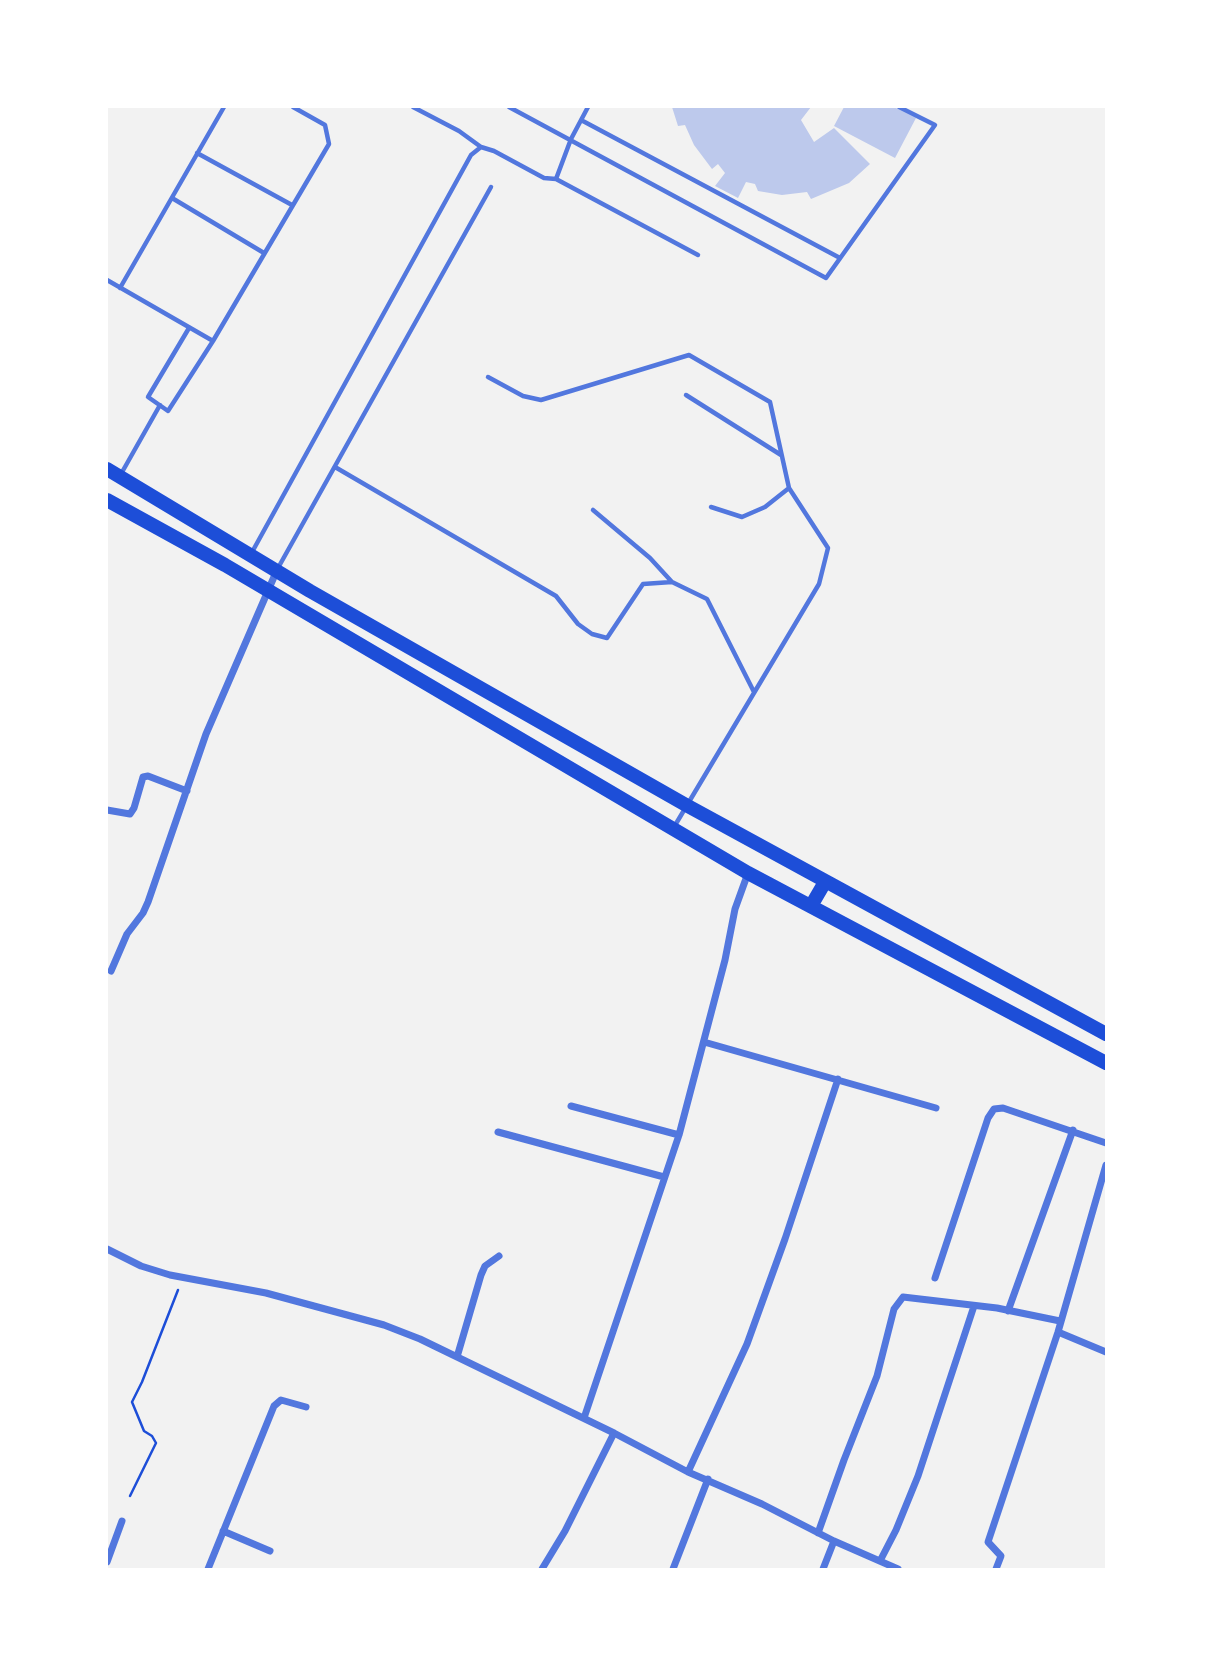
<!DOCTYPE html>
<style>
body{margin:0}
#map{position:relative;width:1213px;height:1676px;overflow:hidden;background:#f2f2f2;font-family:"Sofia Sans Condensed",sans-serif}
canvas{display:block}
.frame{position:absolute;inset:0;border:108px solid #fff;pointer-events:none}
</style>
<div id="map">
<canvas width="1213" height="1676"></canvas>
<div class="frame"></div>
</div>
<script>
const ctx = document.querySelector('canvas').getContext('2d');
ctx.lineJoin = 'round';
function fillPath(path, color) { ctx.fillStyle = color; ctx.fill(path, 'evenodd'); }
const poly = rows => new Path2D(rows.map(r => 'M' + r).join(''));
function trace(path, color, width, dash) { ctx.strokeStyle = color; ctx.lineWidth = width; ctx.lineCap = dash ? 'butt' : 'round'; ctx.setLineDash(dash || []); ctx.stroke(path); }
fillPath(poly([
 [672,107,811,107,801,120,814,142,834,128,870,164,849,183,811,199,807,192,782,195,758,191,755,184,746,182,738,198,715,186,725,173,718,164,712,169,694,145,685,125,678,126],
 [844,107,894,107,916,118,895,158,834,126]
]), '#bdc9ec');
trace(poly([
 [130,1496,156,1443,152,1436,144,1431,132,1402,142,1382,178,1290]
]), '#1d4ed8', 2.5);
trace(poly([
 [413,107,459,131,481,147],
 [509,107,826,278,935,125,899,107],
 [581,120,840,258],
 [197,153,292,205],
 [556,179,698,255],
 [172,198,264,253],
 [107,280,213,341],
 [120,288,224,107],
 [189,328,148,397,168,411,213,341,329,144,325,125,293,107],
 [488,377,523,396,541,400,689,355,770,402,789,488,828,548,819,584,674,827],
 [686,395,781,455],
 [335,467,556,596,578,624,592,634,607,638,643,584,672,582],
 [121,474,160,405],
 [711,507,742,517,765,507,789,488],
 [593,510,650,558,672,582,707,599,754,692],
 [251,554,471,155,481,147,494,151,544,178,556,179,571,139,588,107],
 [278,568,491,187]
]), '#5277de', 4.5);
trace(poly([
 [107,810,130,814,134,808,143,777,148,776,187,791],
 [111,971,127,934,143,913,148,902,206,734,277,570],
 [704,1042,936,1108],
 [571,1106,679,1135],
 [498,1132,664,1177],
 [107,1249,141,1266,170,1275,266,1293,384,1325,420,1339,614,1433,688,1472,762,1504,834,1541,898,1569],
 [935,1278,988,1118,994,1109,1003,1108,1106,1143],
 [1008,1311,1073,1130],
 [1058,1332,1106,1352],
 [457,1357,481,1275,485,1266,499,1256],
 [584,1418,679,1135,725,960,735,909,748,873],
 [688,1472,747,1344,785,1239,838,1079],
 [223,1531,270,1551],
 [818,1533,844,1460,877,1376,894,1309,903,1297,997,1308,1060,1321],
 [880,1561,896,1530,918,1476,974,1306],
 [107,1562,122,1521],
 [208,1569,274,1406,281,1400,306,1407],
 [542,1569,565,1531,614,1433],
 [673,1569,708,1479],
 [823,1569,834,1541],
 [996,1569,1001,1556,988,1542,1058,1332,1106,1165]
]), '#5277de', 7);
trace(poly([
 [107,469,310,591,686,805,1106,1034],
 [107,500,225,565,748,873,1106,1063],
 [811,906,825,882]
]), '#1d4ed8', 14);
</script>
